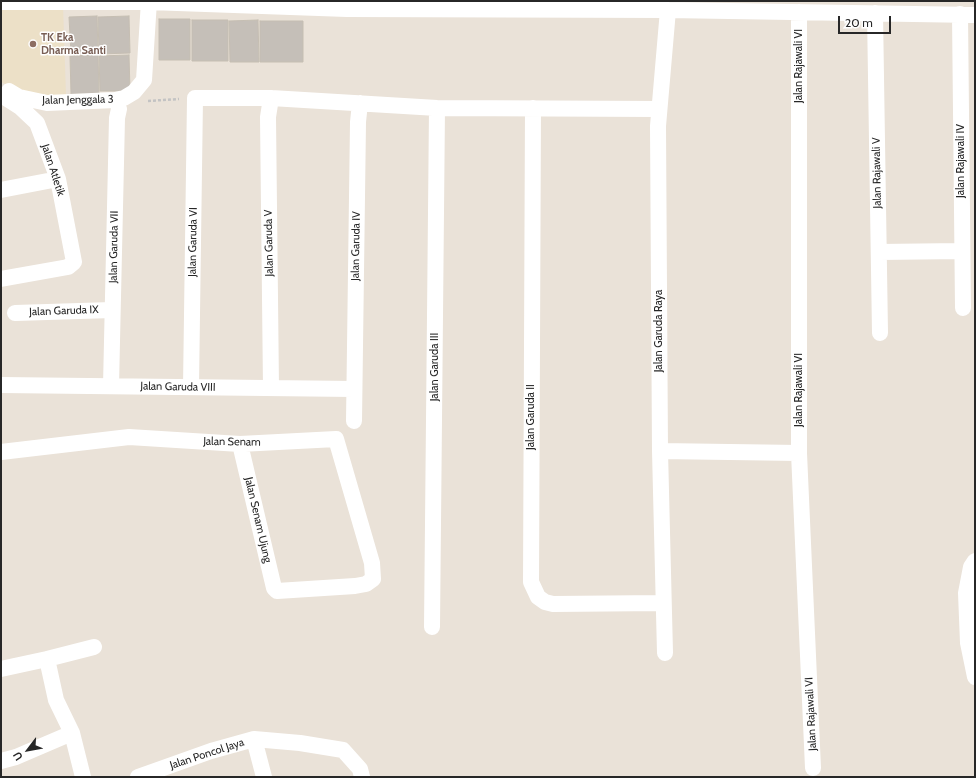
<!DOCTYPE html>
<style>
body{margin:0}
#map{position:relative;width:976px;height:778px;overflow:hidden;background:#eae2d8;font-family:Cabin,sans-serif}
canvas{display:block}
.frame{position:absolute;inset:0;border:2px solid #272727;pointer-events:none}
.north{position:absolute;left:8px;top:730px;width:40px;height:40px;-webkit-text-stroke:3px #fff;paint-order:stroke;rotate:238deg;font-size:11px;font-weight:700;line-height:16px;text-align:center;color:#272727}
.north::after{content:'';display:block;margin:auto;width:14px;height:18px;background:#272727;clip-path:polygon(50% 0,100% 100%,50% 72%,0 100%)}
.scale{position:absolute;left:838px;top:16px;width:53px;height:18px;box-sizing:border-box;border:2px solid #272727;border-top:0;padding-left:5px;font-size:12px;line-height:14px;white-space:nowrap;color:#272727;-webkit-text-stroke:3px #fff;paint-order:stroke}
</style>
<div id="map">
<canvas width="976" height="778"></canvas>
<div class="frame"></div>
<div class="north">U</div>
<div class="scale">20 m</div>
</div>
<script>
const ctx = document.querySelector('canvas').getContext('2d');
ctx.lineJoin = 'round';
function fillPath(path, color) { ctx.fillStyle = color; ctx.fill(path, 'evenodd'); }
const poly = rows => new Path2D(rows.map(r => 'M' + r).join(''));
function trace(path, color, width, dash) { ctx.strokeStyle = color; ctx.lineWidth = width; ctx.lineCap = dash ? 'butt' : 'round'; ctx.setLineDash(dash || []); ctx.stroke(path); }
function drawText(font, color, halo, rows, align = 'center') {
  ctx.font = font + ' Cabin,sans-serif'; ctx.lineWidth = 3; ctx.setLineDash([]); ctx.textBaseline = 'middle'; ctx.strokeStyle = halo; ctx.fillStyle = color; for (const [text, x, y, turn = 0] of rows) {
    ctx.save(); ctx.translate(x, y); ctx.rotate((+turn || 0) * Math.PI / 180); ctx.textAlign = isNaN(turn) ? turn : align; if (halo) ctx.strokeText(text, 0, 0); ctx.fillText(text, 0, 0); ctx.restore();
  }
}
fillPath(poly([
 [1,5,63,5,66,95,35,97,1,82]
]), '#ece0c7');
const building = poly([
 [97,16,98,53,71,54,69,17,97,16],
 [129,16,130,53,99,54,98,17,129,16],
 [159,19,190,19,190,60,159,60,159,19],
 [192,20,228,20,228,61,192,61,192,20],
 [258,20,259,62,230,62,229,21,258,20],
 [260,21,303,21,303,62,260,62,260,21],
 [98,55,99,93,71,94,70,56,98,55],
 [129,55,130,91,100,91,99,56,129,55]
]);
fillPath(building, '#c5bfb8');
trace(building, '#c5beb2', 1);
trace(poly([
 [148,101,179,99]
]), '#c3c3c3', 2.5, [3, 2]);
trace(poly([
 [1,2,149,2,347,9,668,10,975,15],
 [799,12,799,453,813,768],
 [875,13,880,333],
 [960,14,963,308],
 [9,91,19,97,47,103,115,100,124,98,134,92,144,80,149,1],
 [1,95,20,107,37,123,58,179,74,262,68,267,1,279],
 [533,108,531,582,538,597,545,602,553,604,662,603],
 [1,190,58,179],
 [879,252,961,251],
 [15,313,112,310],
 [1,385,354,389],
 [111,386,117,118,119,109],
 [191,387,195,98,271,98,437,108,659,109],
 [271,388,268,117,271,98],
 [354,421,358,122,360,103],
 [660,451,799,453],
 [1,452,129,437,240,444,336,439,372,563,373,579,366,584,355,586,277,591,274,588,240,444],
 [975,561,971,567,966,593,968,643,975,677],
 [432,627,437,108],
 [665,653,660,451,658,126,668,10],
 [1,669,47,659],
 [72,733,56,700,47,659,94,647],
 [254,739,264,777],
 [1,761,16,757,72,733,83,777],
 [138,777,211,751,254,739,300,743,343,750,360,769,362,777]
]), '#fff', 16);
for (const [x, y, r, color] of [
 [33,44,4,"#8d6e63"]
]) { const dot = new Path2D(); dot.arc(x, y, r, 0, 2 * Math.PI); ctx.fillStyle = color; ctx.fill(dot); trace(dot, '#fff', 1.5); }
drawText('bold 11px', '#785e54', '#fff', [
 ["TK Eka",41,38],
 ["Dharma Santi",41,51]
], 'left');
drawText('11px', '#272727', '#fff', [
 ["Jalan Rajawali VI",799,66,-90],
 ["Jalan Jenggala 3",78,100,-1],
 ["Jalan Rajawali IV",961,161,-90],
 ["Jalan Atletik",53,170,72],
 ["Jalan Rajawali V",877,173,-91],
 ["Jalan Garuda VI",193,242,-89],
 ["Jalan Garuda V",269,243,-91],
 ["Jalan Garuda IV",356,246,-89],
 ["Jalan Garuda VII",114,247,-89],
 ["Jalan Garuda IX",64,311,-2],
 ["Jalan Garuda Raya",659,331,-90],
 ["Jalan Garuda III",435,367,-90],
 ["Jalan Garuda VIII",178,387,1],
 ["Jalan Rajawali VI",799,390,-90],
 ["Jalan Garuda II",531,417,-90],
 ["Jalan Senam",232,442,1],
 ["Jalan Senam Ujung",258,520,77],
 ["Jalan Rajawali VI",811,714,-93],
 ["Jalan Poncol Jaya",207,754,-18]
]);
</script>
